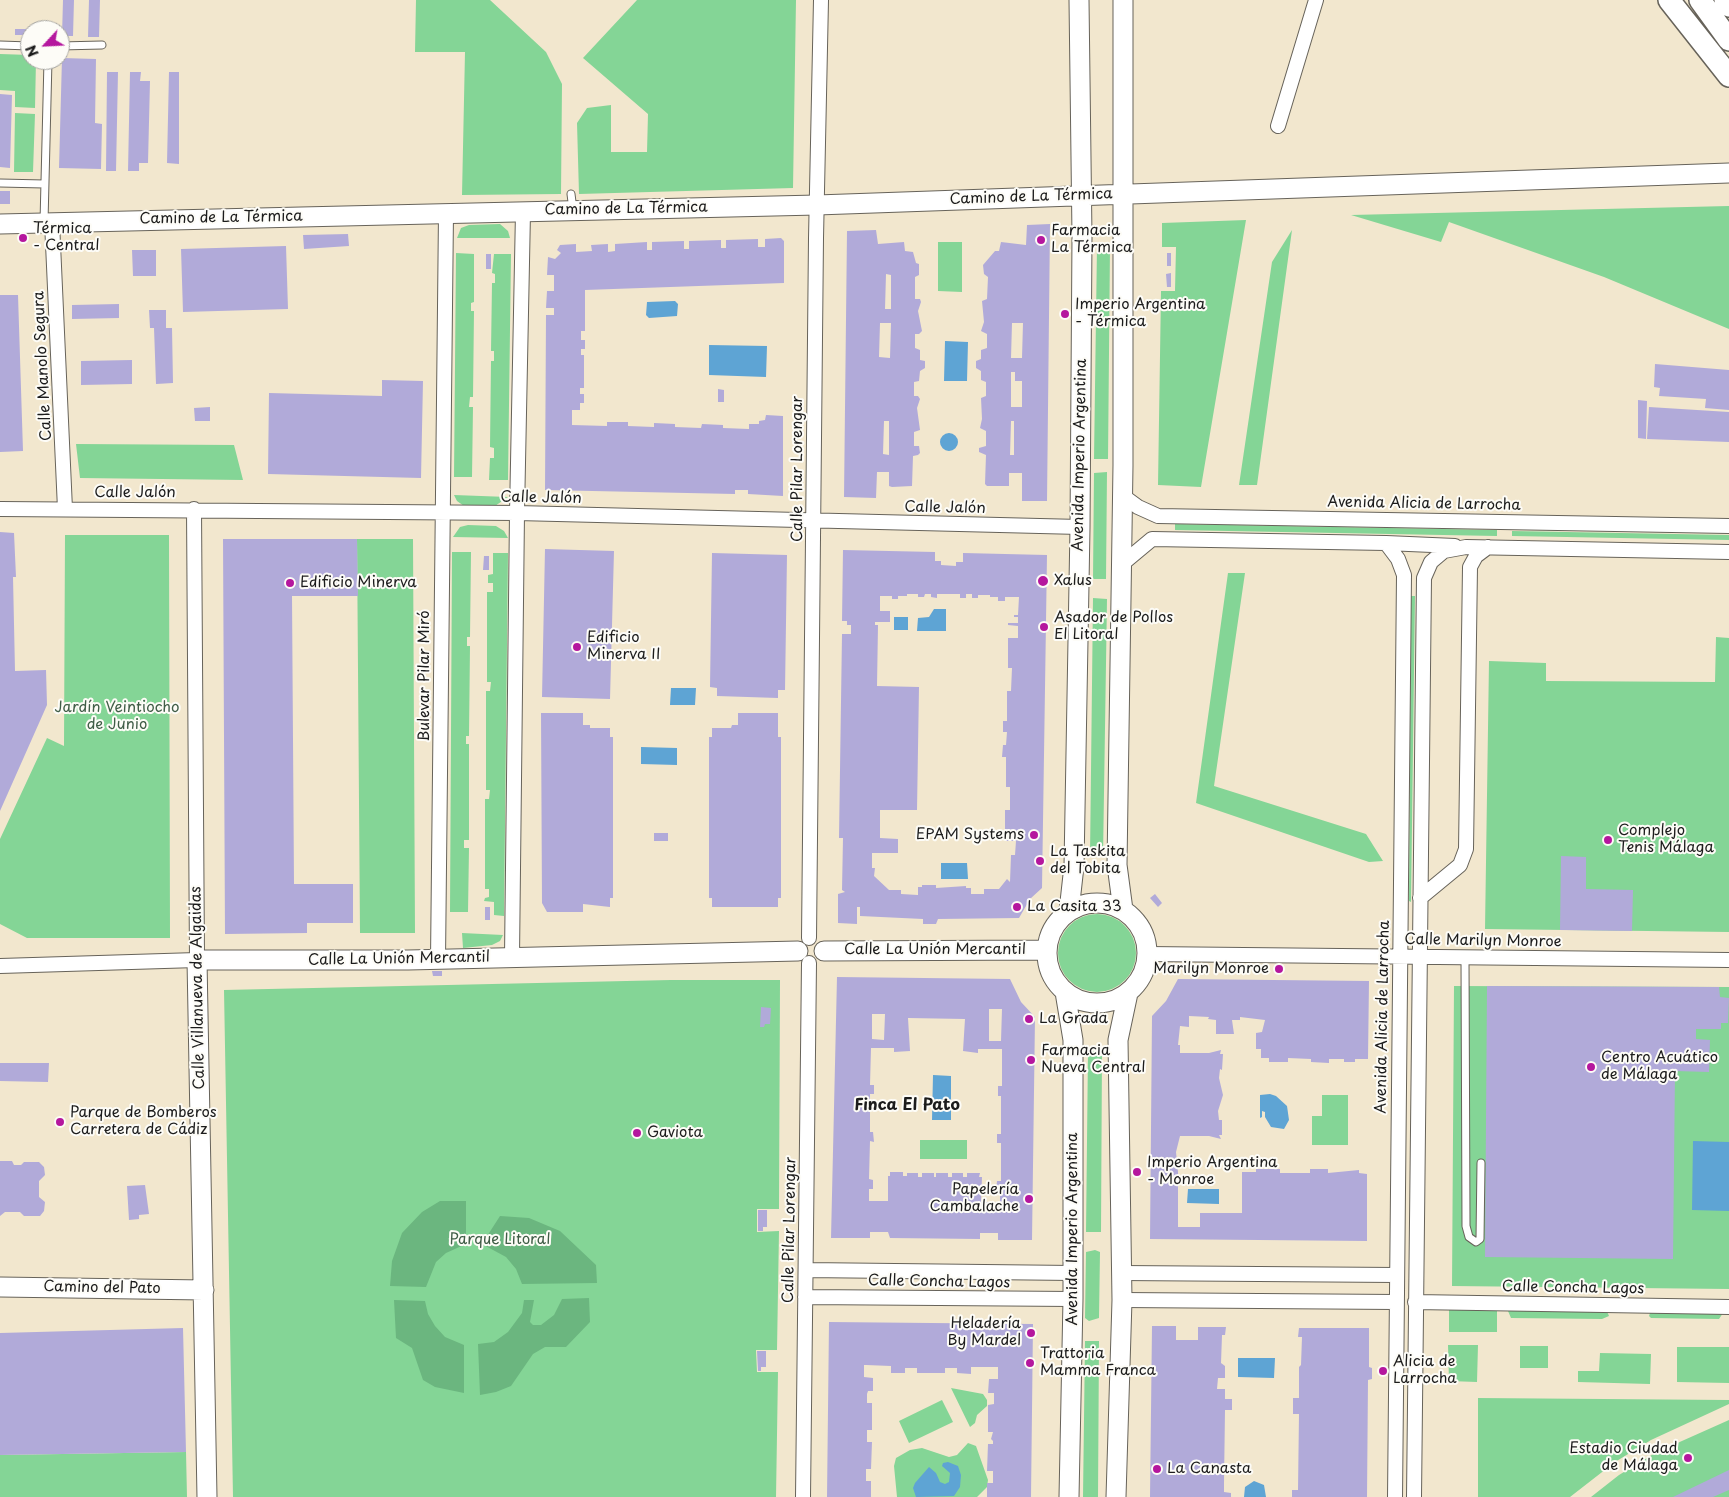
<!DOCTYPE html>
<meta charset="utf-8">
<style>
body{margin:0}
#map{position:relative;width:1729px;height:1497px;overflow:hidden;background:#f2e7ce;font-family:"Playpen Sans",sans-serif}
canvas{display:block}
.north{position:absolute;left:20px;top:20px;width:50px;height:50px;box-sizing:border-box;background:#fdfcf7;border:1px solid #a3a29f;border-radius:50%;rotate:245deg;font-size:14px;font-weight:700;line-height:20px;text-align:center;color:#1c1c1c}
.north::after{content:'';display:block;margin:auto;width:18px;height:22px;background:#b5179e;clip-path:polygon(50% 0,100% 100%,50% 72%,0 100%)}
</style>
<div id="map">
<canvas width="1729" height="1497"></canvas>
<div class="north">N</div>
</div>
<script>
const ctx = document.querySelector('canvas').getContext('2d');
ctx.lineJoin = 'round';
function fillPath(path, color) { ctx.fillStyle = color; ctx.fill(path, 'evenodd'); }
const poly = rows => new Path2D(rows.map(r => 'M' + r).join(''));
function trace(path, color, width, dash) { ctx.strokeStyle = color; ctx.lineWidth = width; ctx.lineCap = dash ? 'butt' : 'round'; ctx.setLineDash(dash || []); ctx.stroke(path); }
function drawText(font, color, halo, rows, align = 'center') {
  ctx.font = font + ' "Playpen Sans",sans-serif'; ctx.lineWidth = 4; ctx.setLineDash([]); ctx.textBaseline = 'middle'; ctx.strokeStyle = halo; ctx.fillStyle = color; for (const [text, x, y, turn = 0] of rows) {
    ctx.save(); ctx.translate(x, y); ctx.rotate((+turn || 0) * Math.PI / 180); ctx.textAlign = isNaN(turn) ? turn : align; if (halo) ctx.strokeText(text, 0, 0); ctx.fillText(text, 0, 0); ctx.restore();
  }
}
fillPath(poly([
 [416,0,490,0,546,52,562,84,561,194,462,195,465,52,415,52],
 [637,0,796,0,793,188,579,194,577,123,587,108,611,105,611,152,647,152,648,114,583,58],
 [0,54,30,55,30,60,36,60,35,108,15,107,15,91,0,90],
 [15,113,35,114,33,172,14,172],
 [1729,206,1729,329,1604,277,1449,222,1441,242,1351,215],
 [1246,220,1201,487,1158,485,1161,291,1175,291,1176,247,1162,247,1162,223],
 [500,224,508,231,510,238,457,238,461,228,469,225],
 [1292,230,1257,485,1239,485,1272,262],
 [938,242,962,242,962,292,938,291],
 [1097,246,1110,246,1108,459,1094,459],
 [456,253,474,254,474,302,471,303,471,311,474,311,473,397,470,397,469,407,473,407,472,477,454,477],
 [494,254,511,254,508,480,489,480,490,458,494,458,494,448,490,447,491,361,494,361,494,351,491,351,492,283,495,283,495,274,492,273],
 [76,444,234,445,243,480,80,478],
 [1107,472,1106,579,1093,579,1094,473],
 [454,495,508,497,495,506,464,506,457,501],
 [1175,524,1497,530,1497,536,1175,530],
 [468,525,496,526,504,531,508,538,453,537,460,527],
 [1512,531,1729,535,1729,540,1512,536],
 [65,535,169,535,170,938,27,938,0,924,0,839,47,738,64,746],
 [357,539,413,539,415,933,360,933],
 [452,552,471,552,470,637,467,637,467,646,470,646,469,736,466,736,466,744,469,744,469,840,464,840,464,848,469,848,468,912,450,912],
 [493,553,508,553,504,916,494,915,494,902,484,901,485,898,489,897,489,889,485,889,485,799,489,799,490,790,486,790,486,691,490,691,491,682,487,682,487,592,493,592,493,583,488,583,488,575,493,574],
 [1228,573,1245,573,1214,786,1366,834,1383,861,1369,862,1196,803],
 [1411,596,1415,596,1411,902,1409,901],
 [1093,598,1107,599,1103,857,1090,857],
 [1716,637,1729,638,1729,932,1485,929,1489,661,1546,663,1546,681,1715,682],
 '1058 953a39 39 0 1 1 78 0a39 39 0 1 1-78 0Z',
 [462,933,503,935,500,941,492,945,463,948],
 [671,980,780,980,779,1209,757,1209,757,1232,779,1231,777,1350,756,1350,757,1372,778,1372,776,1497,233,1497,224,990],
 [1454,986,1729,987,1729,1289,1452,1286],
 [1088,1051,1102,1051,1101,1232,1086,1232],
 [1322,1095,1348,1095,1348,1145,1312,1145,1312,1116,1322,1116],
 [920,1140,967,1140,967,1159,920,1159],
 [1095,1250,1100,1252,1099,1318,1089,1321,1085,1318,1086,1252],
 [1449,1308,1497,1308,1497,1332,1449,1332],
 [1513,1308,1606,1309,1609,1316,1602,1319,1511,1318,1508,1311],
 [1651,1310,1723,1313,1719,1319,1651,1318,1649,1316],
 [1085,1341,1099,1341,1098,1497,1083,1497],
 [1448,1345,1478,1345,1477,1382,1449,1381],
 [1520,1346,1548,1346,1548,1368,1520,1368],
 [1677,1347,1729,1347,1729,1383,1677,1382],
 [1600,1353,1651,1354,1650,1384,1578,1382,1578,1371,1599,1371],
 [951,1388,983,1394,987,1400,987,1406,977,1415,975,1423,970,1427],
 [1478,1398,1729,1400,1729,1404,1651,1440,1615,1462,1570,1497,1478,1497],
 [942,1400,953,1422,909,1443,899,1421],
 [1729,1420,1729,1497,1591,1497,1619,1475,1655,1453],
 [968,1443,976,1446,988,1480,987,1487,977,1497,897,1497,894,1466,896,1458,910,1450,922,1448,949,1457,957,1455],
 [186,1452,187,1497,0,1497,0,1455]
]), '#84d596');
fillPath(poly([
 [440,1201,466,1201,466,1244,446,1253,436,1262,426,1287,390,1286,392,1261,402,1233,422,1212],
 [500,1216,529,1218,560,1231,596,1265,597,1283,522,1284,516,1269,506,1257,482,1244],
 [589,1298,590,1322,566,1347,545,1347,533,1354,511,1386,496,1392,480,1395,478,1344,494,1342,508,1332,522,1313,524,1300,534,1300,530,1322,533,1325,541,1325,554,1315,562,1299],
 [394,1300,425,1301,428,1314,435,1326,445,1337,464,1345,464,1393,435,1387,423,1380,412,1348,396,1338]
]), '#6bb67f');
fillPath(poly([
 [675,301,678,304,677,316,649,318,646,315,647,302],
 [945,341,968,342,967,381,944,381],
 [709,345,767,346,766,377,709,375],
 '940 442a9 9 0 1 1 18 0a9 9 0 1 1-18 0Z',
 [934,609,946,609,946,631,917,631,918,618,929,617],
 [894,617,908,617,908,630,894,630],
 [671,688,696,688,695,705,670,705],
 [641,747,677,748,677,765,641,764],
 [941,863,967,863,968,879,941,879],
 [933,1075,951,1076,951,1120,932,1120],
 [1270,1094,1276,1096,1287,1106,1289,1120,1284,1129,1271,1127,1265,1117,1265,1112,1262,1111,1262,1117,1260,1118,1260,1095],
 [1693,1141,1729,1142,1729,1211,1692,1210],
 [1188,1189,1219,1189,1219,1204,1187,1203],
 [1238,1358,1275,1358,1274,1378,1238,1377],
 [948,1462,958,1466,961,1475,960,1487,954,1496,916,1497,913,1488,915,1483,929,1467,936,1473,940,1482,945,1484,949,1482,950,1473,942,1466,943,1463],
 [1254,1481,1264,1485,1266,1497,1244,1497,1245,1487]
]), '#5ea4d4');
fillPath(poly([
 [63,0,74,0,73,36,62,36],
 [89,0,100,0,99,37,88,37],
 [15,29,30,29,30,35,15,35],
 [62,58,96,59,95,123,102,124,101,169,59,168],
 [107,72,118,72,116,171,106,171],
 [130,72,141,72,140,81,150,81,148,163,139,163,139,171,128,171],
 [169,72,179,72,179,164,167,163],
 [0,94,12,95,10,168,0,167],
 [0,191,10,191,10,204,0,204],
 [1050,224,1047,501,1022,501,1022,473,1009,473,1009,486,987,486,985,484,986,455,979,452,979,448,986,446,986,431,980,428,982,419,981,398,986,396,986,382,981,380,981,371,976,368,976,361,981,359,981,350,987,348,987,334,981,331,984,322,982,301,987,299,988,277,984,274,983,265,995,251,999,251,1001,242,1026,245,1027,225],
 [1012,323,1023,323,1022,358,1011,358],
 [1011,372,1015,372,1015,381,1022,381,1022,407,1011,407],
 [1011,421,1014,421,1014,455,1010,455],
 [876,230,878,244,904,242,905,251,913,252,916,263,919,264,919,275,915,277,915,299,920,299,921,302,918,311,922,331,919,334,915,334,915,348,920,350,920,360,925,361,925,368,920,371,919,381,914,382,914,396,918,396,920,399,917,408,920,430,914,432,914,446,919,446,920,453,918,455,913,456,912,486,892,487,889,486,889,472,877,472,876,498,844,497,847,231],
 [886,274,891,275,891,309,885,309],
 [880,323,891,323,890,358,879,357],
 [884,421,889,421,889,455,883,454],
 [348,234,349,246,304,249,303,235],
 [781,238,784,241,784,283,585,290,585,331,581,331,581,340,585,340,585,349,581,349,581,355,584,355,584,388,580,388,580,394,584,394,584,403,580,403,580,410,572,410,572,425,607,426,607,422,628,422,628,426,654,427,654,423,675,424,675,427,701,428,702,424,723,425,723,428,749,429,749,424,759,424,759,421,765,420,766,415,783,416,783,496,748,494,748,490,735,490,735,494,545,490,546,315,554,315,554,308,546,308,547,291,554,291,554,275,547,275,548,257,555,259,561,253,557,250,560,245,576,244,576,252,592,251,591,245,608,244,608,252,615,251,615,244,647,242,647,250,652,250,652,242,684,241,684,249,689,249,689,241,721,240,721,248,726,248,726,240,758,239,758,247,765,247,765,239],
 [286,246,288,309,183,312,181,249],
 [132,250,156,250,156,276,133,276],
 [1167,253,1171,253,1171,266,1167,266],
 [486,254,491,254,491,269,486,269],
 [1171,273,1171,287,1167,287,1166,274],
 [0,295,18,295,23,451,0,452],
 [119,304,119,318,72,319,72,305],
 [149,310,166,310,166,328,172,328,173,383,156,384,154,328,150,328],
 [132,360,132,384,81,385,81,361],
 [1655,364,1729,370,1729,410,1705,408,1706,399,1659,396,1660,388,1654,387],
 [382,380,423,381,421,478,268,474,269,393,382,396],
 [718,389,724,390,724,402,718,402],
 [1638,400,1647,401,1646,439,1638,438],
 [210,407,210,421,195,421,194,408],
 [1649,407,1729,412,1729,442,1647,439],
 [0,532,14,533,16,577,13,577,15,671,46,670,47,705,0,811],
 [223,539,357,539,358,596,292,596,294,884,353,884,353,923,307,923,307,933,225,934],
 [545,549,614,551,610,699,542,697],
 [843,550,935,552,935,561,941,561,941,565,956,566,956,562,963,562,963,553,1047,555,1042,888,1030,899,1019,918,938,919,936,924,923,924,923,919,860,916,860,907,857,907,857,924,838,923,838,894,845,892,842,890,843,838,839,838,842,634,851,634,851,625,847,625,847,621,842,621],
 [907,594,918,594,918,597,924,597,925,594,931,594,931,597,937,598,937,594,960,594,960,598,966,598,966,594,972,594,972,598,978,598,978,595,990,595,990,597,998,597,998,601,1005,601,1005,597,1019,597,1018,615,1014,615,1014,617,1018,617,1018,623,1008,623,1008,625,1018,626,1018,638,1008,638,1008,668,1012,668,1011,691,1007,691,1007,721,1003,721,1003,732,1007,732,1006,745,1003,745,1002,757,1006,757,1006,787,1010,787,1010,810,1005,810,1005,841,1016,841,1015,855,1011,855,1010,882,1007,879,999,889,984,889,984,894,971,894,971,888,966,888,966,886,936,888,936,885,922,885,922,887,918,887,918,895,901,894,901,890,889,890,874,876,875,868,872,868,872,853,898,853,898,839,880,838,880,810,917,810,919,687,877,686,878,625,875,625,875,622,890,622,890,611,880,611,880,596,892,596,892,599,898,599,898,596,907,596],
 [712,553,787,555,785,690,778,690,778,698,717,696,717,688,710,687],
 [484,556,489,556,489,570,483,570],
 [541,713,583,713,583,725,590,725,590,728,610,728,610,737,613,737,613,898,610,898,610,907,583,904,583,912,547,912,542,903],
 [738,713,778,713,778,737,781,737,781,898,778,898,778,907,712,907,712,898,709,898,709,737,712,737,712,728,731,728,732,725,738,725],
 [654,833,668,833,668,841,654,841],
 [1561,856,1586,857,1586,889,1633,890,1632,931,1560,930],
 [1155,894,1162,903,1158,907,1150,898],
 [485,907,490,907,490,920,485,920],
 [432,971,442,971,442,976,433,976],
 [837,977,1010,979,1021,1002,1035,1017,1032,1240,998,1240,998,1233,980,1233,980,1239,890,1238,888,1232,870,1232,870,1238,831,1238],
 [989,1009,1002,1009,1001,1041,989,1041],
 [872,1014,885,1014,884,1040,872,1039],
 [908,1018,965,1019,963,1051,978,1053,978,1049,1002,1049,1002,1086,998,1086,998,1096,1001,1096,1001,1134,997,1134,997,1143,1001,1143,1001,1181,997,1181,996,1190,1000,1190,1000,1202,981,1202,982,1177,979,1177,980,1173,967,1173,967,1177,963,1177,963,1173,952,1173,952,1177,948,1177,948,1173,936,1173,936,1177,934,1177,934,1173,922,1173,922,1177,918,1177,918,1173,907,1173,907,1176,903,1176,903,1172,890,1172,890,1176,888,1176,888,1201,869,1201,869,1189,873,1189,873,1180,869,1179,870,1141,874,1142,873,1132,870,1132,870,1094,874,1094,874,1085,870,1085,871,1048,894,1048,894,1052,910,1051],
 [1178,979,1369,981,1368,1059,1355,1059,1355,1062,1344,1062,1344,1059,1329,1059,1329,1063,1311,1062,1311,1059,1288,1058,1288,1062,1269,1062,1269,1058,1261,1058,1261,1049,1256,1049,1256,1033,1262,1032,1265,1020,1240,1017,1240,1020,1232,1020,1234,1034,1216,1034,1216,1020,1208,1019,1209,1017,1189,1016,1189,1027,1180,1026,1178,1045,1180,1045,1180,1053,1209,1053,1221,1050,1220,1054,1223,1054,1222,1070,1220,1069,1219,1078,1223,1095,1218,1111,1219,1120,1222,1120,1222,1135,1219,1135,1221,1139,1209,1136,1180,1136,1176,1152,1178,1172,1178,1227,1200,1227,1200,1213,1242,1213,1242,1172,1256,1172,1256,1169,1280,1169,1280,1173,1310,1173,1310,1169,1328,1169,1328,1173,1359,1170,1359,1173,1367,1174,1367,1241,1150,1239,1152,1016,1166,1001],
 [1487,986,1719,987,1720,997,1729,998,1728,1023,1721,1023,1721,1029,1696,1029,1696,1039,1710,1040,1709,1072,1675,1071,1673,1259,1485,1257],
 [761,1007,771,1008,770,1024,765,1024,764,1027,760,1027],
 [0,1063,49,1063,48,1082,0,1081],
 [0,1161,12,1161,14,1165,21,1165,24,1162,39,1162,44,1167,45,1175,39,1181,39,1197,45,1202,44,1211,40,1216,24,1216,20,1212,5,1212,0,1216],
 [145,1185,149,1214,139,1215,139,1219,129,1220,127,1186],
 [758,1210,767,1210,767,1227,763,1227,763,1231,758,1231],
 [829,1322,1033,1324,1031,1497,987,1497,987,1483,993,1483,993,1471,987,1471,988,1444,993,1444,993,1441,991,1439,993,1432,988,1432,988,1405,994,1404,994,1393,988,1393,989,1379,998,1379,998,1367,971,1367,971,1374,957,1373,957,1368,945,1368,945,1373,917,1373,917,1368,905,1368,905,1373,891,1373,891,1366,866,1365,864,1365,864,1377,873,1378,873,1391,868,1391,867,1394,867,1403,872,1403,872,1430,867,1430,867,1442,872,1442,871,1469,866,1469,866,1481,871,1481,871,1497,827,1497],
 [1152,1326,1176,1326,1176,1340,1198,1340,1198,1327,1226,1327,1225,1335,1222,1335,1221,1363,1225,1366,1225,1378,1218,1378,1217,1389,1225,1389,1225,1399,1232,1399,1232,1410,1225,1410,1224,1483,1224,1492,1231,1493,1231,1497,1150,1497],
 [183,1328,186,1452,0,1455,0,1333],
 [1299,1328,1369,1328,1369,1367,1372,1368,1372,1379,1368,1380,1367,1497,1292,1497,1292,1490,1298,1490,1299,1414,1293,1414,1293,1398,1299,1398,1299,1367,1301,1365,1302,1337,1298,1337],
 [757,1351,766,1351,766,1367,761,1367,761,1371,758,1371],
 [1729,1470,1729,1490,1713,1497,1673,1497]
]), '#b1aad9');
const lane = poly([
 [0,45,30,46],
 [60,46,102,45],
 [0,183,44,184],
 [571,194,573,210],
 [44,222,48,60],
 [1465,959,1466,1226,1469,1237,1476,1242,1480,1239,1481,1163]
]);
const street = poly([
 [1278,126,1316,0],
 [52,222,65,509],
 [1123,496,1138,507,1158,516,1729,526],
 [0,509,517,513,1080,527],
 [1386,543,1455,546],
 [1122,564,1152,539,1386,543,1398,559,1404,575,1395,1497],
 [1420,898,1460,865,1466,849,1470,567,1476,556,1488,547],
 [809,938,816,238,821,0],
 [1147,954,1729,960],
 [512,957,517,513,523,212],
 [438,959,446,213],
 [0,966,197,960,194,509],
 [806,1270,1073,1273],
 [1121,1273,1396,1275],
 [805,1297,1073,1299],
 [1122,1300,1396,1302],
 [1415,1302,1729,1307],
 [803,1497,809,963],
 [1414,1497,1424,578,1431,562,1444,551,1466,547,1729,552]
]);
const secondary = poly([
 [0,224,817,205,1729,173],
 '1047 953a50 50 0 1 1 100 0a50 50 0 1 1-100 0Z',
 [1123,910,1117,865,1123,465,1123,0],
 [1069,911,1074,866,1080,527,1082,236,1079,0],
 [824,951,1046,950],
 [1065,992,1073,1040,1073,1299,1069,1497],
 [0,1287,204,1290],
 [207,1497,197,960,408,960,798,951],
 [1116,1497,1122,1300,1118,1040,1128,993]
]);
const primary = poly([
 [1669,0,1729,76],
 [1700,0,1729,40],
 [1725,0,1729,6]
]);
trace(lane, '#67635a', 9);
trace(street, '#67635a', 16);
trace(secondary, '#67635a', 21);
trace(primary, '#67635a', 24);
trace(lane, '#fff', 7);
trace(street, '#fff', 14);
trace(secondary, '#fff', 19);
trace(primary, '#fff', 21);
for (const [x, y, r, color] of [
 [23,238,5,"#b5179e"],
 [1041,240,5,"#b5179e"],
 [1065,314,5,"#b5179e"],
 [1043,581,6,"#b5179e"],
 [290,583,5,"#b5179e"],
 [1044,627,5,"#b5179e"],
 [577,647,5,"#b5179e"],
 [1034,835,5,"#b5179e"],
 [1608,840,5,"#b5179e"],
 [1040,861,5,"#b5179e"],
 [1017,907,5,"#b5179e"],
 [1279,969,5,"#b5179e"],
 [1029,1019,5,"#b5179e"],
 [1031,1060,5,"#b5179e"],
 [1591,1067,5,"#b5179e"],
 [60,1122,5,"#b5179e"],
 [637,1133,5,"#b5179e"],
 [1137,1172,5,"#b5179e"],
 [1029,1199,5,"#b5179e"],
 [1031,1333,5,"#b5179e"],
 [1030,1363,5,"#b5179e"],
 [1383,1371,5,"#b5179e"],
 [1688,1458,5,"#b5179e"],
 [1157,1469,5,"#b5179e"]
]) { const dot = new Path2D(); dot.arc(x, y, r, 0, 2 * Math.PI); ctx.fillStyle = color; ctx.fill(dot); trace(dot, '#fdfcf7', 2); }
drawText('15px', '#1c1c1c', '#fdfcf7', [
 ["Camino de La Térmica",1031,197,-2],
 ["Camino de La Térmica",626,209,-1],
 ["Camino de La Térmica",221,218,-1],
 ["Calle Manolo Segura",43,366,-93],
 ["Avenida Imperio Argentina",1080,455,-89],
 ["Calle Pilar Lorengar",798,469,-90],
 ["Calle Jalón",135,493],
 ["Calle Jalón",541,498,1],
 ["Avenida Alicia de Larrocha",1424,504,1],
 ["Calle Jalón",945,508,1],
 ["Bulevar Pilar Miró",425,676,-90],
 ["Calle Marilyn Monroe",1483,941,1],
 ["Calle La Unión Mercantil",935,950],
 ["Calle La Unión Mercantil",399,959,-1],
 ["Calle Villanueva de Algaidas",198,988,-91],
 ["Avenida Alicia de Larrocha",1383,1017,-89],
 ["Avenida Imperio Argentina",1073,1229,-90],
 ["Calle Pilar Lorengar",790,1230,-89],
 ["Calle Concha Lagos",939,1282,1],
 ["Camino del Pato",102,1288,1],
 ["Calle Concha Lagos",1573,1288,1]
]);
drawText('15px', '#1c1c1c', '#fdfcf7', [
 ["Térmica",33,229],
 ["- Central",33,246],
 ["Farmacia",1051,231],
 ["La Térmica",1051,248],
 ["Imperio Argentina",1075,305],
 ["- Térmica",1075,322],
 ["Xalus",1054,581],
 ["Edificio Minerva",300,583],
 ["Asador de Pollos",1054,618],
 ["El Litoral",1054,635],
 ["Edificio",587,638],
 ["Minerva II",587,655],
 ["Complejo",1618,831],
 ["Tenis Málaga",1618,848],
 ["EPAM Systems",1024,835,"right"],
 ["La Taskita",1050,852],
 ["del Tobita",1050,869],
 ["La Casita 33",1027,907],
 ["Marilyn Monroe",1269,969,"right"],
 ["La Grada",1039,1019],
 ["Farmacia",1041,1051],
 ["Nueva Central",1041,1068],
 ["Centro Acuático",1601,1058],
 ["de Málaga",1601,1075],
 ["Parque de Bomberos",70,1113],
 ["Carretera de Cádiz",70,1130],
 ["Gaviota",647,1133],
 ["Imperio Argentina",1147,1163],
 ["- Monroe",1147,1180],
 ["Papelería",1019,1190,"right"],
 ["Cambalache",1019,1207,"right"],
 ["Heladería",1021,1324,"right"],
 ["By Mardel",1021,1341,"right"],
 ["Trattoria",1040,1354],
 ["Mamma Franca",1040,1371],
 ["Alicia de",1393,1362],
 ["Larrocha",1393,1379],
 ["Estadio Ciudad",1678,1449,"right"],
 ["de Málaga",1678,1466,"right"],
 ["La Canasta",1167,1469]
], 'left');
drawText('15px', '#405d47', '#fdfcf7', [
 ["Jardín Veintiocho",117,708],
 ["de Junio",117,725],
 ["Parque Litoral",500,1240]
]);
drawText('bold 16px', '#1c1c1c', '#fdfcf7', [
 ["Finca El Pato",907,1106]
]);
</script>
